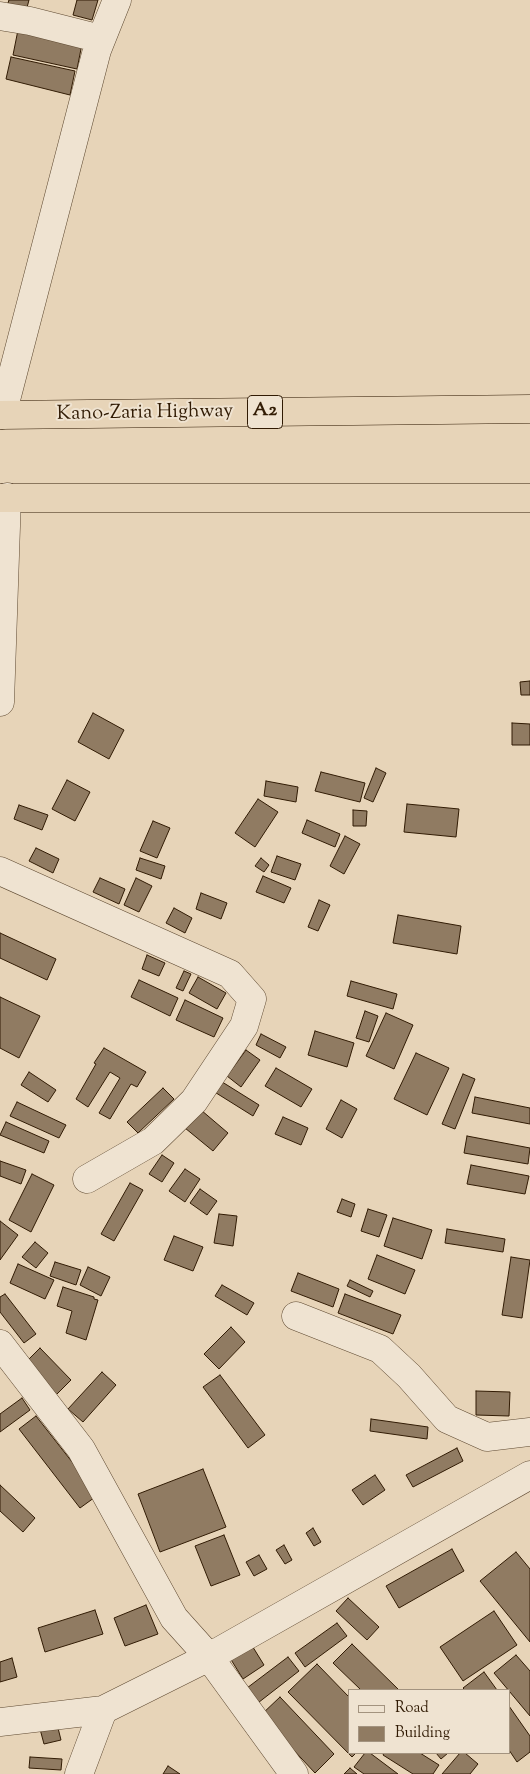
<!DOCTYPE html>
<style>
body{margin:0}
#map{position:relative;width:530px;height:1774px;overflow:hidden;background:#e7d4b8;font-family:"Sorts Mill Goudy",serif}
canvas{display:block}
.legend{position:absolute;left:348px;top:1689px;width:162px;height:65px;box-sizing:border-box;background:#efe3d1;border:1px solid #a3937f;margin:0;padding:6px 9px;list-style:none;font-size:15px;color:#311b04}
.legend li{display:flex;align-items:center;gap:10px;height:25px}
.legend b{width:25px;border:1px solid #a3937f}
</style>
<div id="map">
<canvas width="530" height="1774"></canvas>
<ul class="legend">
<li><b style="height:6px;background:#efe3d1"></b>Road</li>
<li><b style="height:14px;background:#907b62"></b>Building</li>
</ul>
</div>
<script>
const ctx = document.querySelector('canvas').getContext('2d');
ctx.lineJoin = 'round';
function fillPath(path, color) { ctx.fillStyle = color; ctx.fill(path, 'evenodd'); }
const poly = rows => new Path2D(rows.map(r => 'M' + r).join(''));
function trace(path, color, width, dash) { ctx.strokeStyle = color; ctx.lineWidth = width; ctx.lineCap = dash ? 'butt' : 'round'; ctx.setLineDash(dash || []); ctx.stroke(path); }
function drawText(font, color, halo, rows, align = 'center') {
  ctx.font = font + ' "Sorts Mill Goudy",serif'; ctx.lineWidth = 4; ctx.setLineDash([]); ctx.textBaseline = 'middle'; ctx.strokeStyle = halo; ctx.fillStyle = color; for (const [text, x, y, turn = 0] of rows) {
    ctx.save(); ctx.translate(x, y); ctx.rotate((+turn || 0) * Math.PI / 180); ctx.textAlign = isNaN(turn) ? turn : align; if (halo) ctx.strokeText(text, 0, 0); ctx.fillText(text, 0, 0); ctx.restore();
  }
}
const building = poly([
 [9,0,29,0,25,15,6,9,9,0],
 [77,0,98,0,92,20,73,15,77,0],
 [18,30,82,44,77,69,13,55,18,30],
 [11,57,75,71,70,95,6,79,11,57],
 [530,681,530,695,521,695,520,682,530,681],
 [93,713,124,730,109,759,78,742,93,713],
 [512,723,530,724,530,745,512,745,512,723],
 [376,768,386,773,373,802,364,798,376,768],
 [321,772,365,783,360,802,315,791,321,772],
 [67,780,90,792,75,821,52,809,67,780],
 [266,781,298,787,296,802,264,796,266,781],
 [258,799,278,812,255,847,235,833,258,799],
 [407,804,459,809,456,837,404,832,407,804],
 [19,805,48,815,42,830,14,819,19,805],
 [353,810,367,811,366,826,353,826,353,810],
 [307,820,340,834,335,847,302,833,307,820],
 [153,821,170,828,157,858,140,851,153,821],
 [345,836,360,844,344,874,330,866,345,836],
 [36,848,59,859,53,873,29,861,36,848],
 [277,856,301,864,295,880,271,872,277,856],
 [140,858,165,866,161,879,136,870,140,858],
 [261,858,269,865,264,872,255,866,261,858],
 [263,876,291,888,284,903,256,892,263,876],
 [100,878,125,889,119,904,93,892,100,878],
 [136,878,152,886,139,912,124,905,136,878],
 [201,893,227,903,221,919,196,909,201,893],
 [319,900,330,905,318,931,308,927,319,900],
 [174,908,192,918,185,933,166,923,174,908],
 [398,915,461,926,457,954,393,943,398,915],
 [0,933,56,959,47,980,0,958,0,933],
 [147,955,165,963,159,976,142,969,147,955],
 [184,971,191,974,183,991,176,988,184,971],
 [198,977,226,993,217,1009,189,993,198,977],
 [139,980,178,998,170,1016,131,997,139,980],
 [351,981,397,994,393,1009,347,996,351,981],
 [0,997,40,1016,19,1058,0,1048,0,997],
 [185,1000,223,1018,214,1037,176,1020,185,1000],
 [365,1011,378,1016,369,1042,356,1038,365,1011],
 [386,1013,413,1025,394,1069,366,1056,386,1013],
 [315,1031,354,1043,347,1067,308,1055,315,1031],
 [261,1034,286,1047,280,1058,256,1045,261,1034],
 [104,1048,146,1072,137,1087,131,1084,110,1119,99,1113,120,1078,110,1072,88,1107,76,1099,96,1064,94,1063,104,1048],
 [246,1050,260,1060,241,1087,227,1076,246,1050],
 [416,1053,449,1068,427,1115,394,1099,416,1053],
 [276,1068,312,1089,301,1107,265,1086,276,1068],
 [29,1072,56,1090,48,1102,21,1085,29,1072],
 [463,1074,475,1079,455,1129,442,1124,463,1074],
 [219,1080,259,1105,253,1116,213,1091,219,1080],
 [163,1088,174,1099,138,1133,127,1122,163,1088],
 [475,1097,530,1108,530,1124,472,1113,475,1097],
 [341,1100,357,1109,342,1138,326,1129,341,1100],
 [17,1102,66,1125,59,1138,10,1116,17,1102],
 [201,1110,228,1133,213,1151,185,1128,201,1110],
 [283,1117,308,1128,301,1145,275,1134,283,1117],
 [6,1122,49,1141,44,1153,0,1135,6,1122],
 [467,1136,530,1148,528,1164,464,1153,467,1136],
 [162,1155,174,1163,162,1182,149,1174,162,1155],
 [0,1161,26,1170,21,1184,0,1176,0,1161],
 [471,1165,529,1176,525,1194,467,1184,471,1165],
 [185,1169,200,1179,185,1202,169,1191,185,1169],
 [32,1174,54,1185,31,1232,9,1220,32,1174],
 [130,1183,143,1190,114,1241,101,1234,130,1183],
 [200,1189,217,1201,207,1215,190,1203,200,1189],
 [342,1199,355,1204,351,1217,337,1212,342,1199],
 [368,1209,387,1215,379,1237,361,1231,368,1209],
 [219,1214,237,1216,233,1246,214,1243,219,1214],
 [393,1218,432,1230,422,1259,384,1246,393,1218],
 [0,1221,18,1235,0,1260,0,1221],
 [447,1229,505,1239,503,1252,445,1243,447,1229],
 [174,1236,203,1247,193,1271,164,1260,174,1236],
 [35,1242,48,1253,36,1268,22,1257,35,1242],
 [377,1255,415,1270,405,1294,368,1279,377,1255],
 [511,1257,530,1260,522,1318,502,1315,511,1257],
 [55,1262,81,1270,76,1285,50,1276,55,1262],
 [18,1264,54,1280,45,1299,10,1283,18,1264],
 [88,1267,110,1277,101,1296,80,1285,88,1267],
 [298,1273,339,1289,333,1307,291,1291,298,1273],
 [350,1280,373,1291,370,1297,347,1286,350,1280],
 [222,1285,254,1303,247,1315,215,1296,222,1285],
 [63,1287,94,1297,94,1299,98,1300,86,1340,66,1333,72,1311,57,1306,63,1287],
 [5,1294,36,1334,24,1343,0,1312,0,1297,5,1294],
 [345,1294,401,1315,393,1334,338,1313,345,1294],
 [231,1327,245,1342,219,1369,204,1354,231,1327],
 [40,1348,71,1380,54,1397,23,1365,40,1348],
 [102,1372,116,1385,83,1422,68,1409,102,1372],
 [220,1375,265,1435,248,1448,203,1387,220,1375],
 [476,1391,510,1392,509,1416,476,1415,476,1391],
 [22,1398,30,1410,0,1432,0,1414,22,1398],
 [36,1416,98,1495,80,1508,19,1429,36,1416],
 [371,1419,428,1427,427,1439,370,1431,371,1419],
 [457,1448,463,1461,413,1487,406,1475,457,1448],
 [203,1469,226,1527,160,1552,138,1494,203,1469],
 [375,1475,385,1490,363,1505,352,1490,375,1475],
 [0,1485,35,1518,23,1532,0,1511,0,1485],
 [313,1528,321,1542,314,1546,306,1533,313,1528],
 [224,1535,240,1575,211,1586,195,1546,224,1535],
 [284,1545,292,1560,285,1564,276,1550,284,1545],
 [452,1549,464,1571,399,1608,386,1586,452,1549],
 [516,1552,530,1569,530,1642,480,1581,516,1552],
 [259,1555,267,1569,254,1576,246,1562,259,1555],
 [348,1598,379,1627,367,1640,336,1611,348,1598],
 [146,1605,158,1634,125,1646,114,1618,146,1605],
 [95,1610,103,1634,45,1652,38,1628,95,1610],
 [494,1611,517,1645,463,1681,440,1647,494,1611],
 [337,1623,347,1636,305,1667,295,1653,337,1623],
 [251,1644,264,1665,243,1679,230,1658,251,1644],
 [352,1644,399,1690,361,1690,333,1663,352,1644],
 [516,1655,530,1671,530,1716,494,1673,516,1655],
 [288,1657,299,1671,254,1706,243,1691,288,1657],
 [12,1658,17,1677,0,1682,0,1662,12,1658],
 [317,1664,349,1697,349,1753,356,1753,352,1757,288,1692,317,1664],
 [484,1672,497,1690,465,1690,463,1688,484,1672],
 [280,1697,334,1754,315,1773,261,1715,280,1697],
 [509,1706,530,1736,530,1752,517,1762,509,1750,509,1706],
 [57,1724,61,1740,44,1744,40,1729,57,1724],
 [365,1753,370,1753,398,1774,364,1774,354,1767,365,1753],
 [384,1753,420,1753,439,1765,433,1774,413,1774,383,1755,384,1753],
 [436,1753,448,1753,441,1759,436,1753],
 [460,1753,465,1753,478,1764,470,1774,442,1774,460,1753],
 [30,1757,62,1759,61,1770,29,1768,30,1757],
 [168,1766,180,1774,163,1774,168,1766],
 [350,1768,357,1774,344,1774,350,1768]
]);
fillPath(building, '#907b62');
trace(building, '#311b04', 1);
const minor = poly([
 [0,16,30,21,101,39],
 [2,415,97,50,117,0],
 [0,702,7,497],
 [0,871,230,974,252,999,244,1026,194,1101,153,1141,87,1179],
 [296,1316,380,1349,409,1376,447,1419,487,1437,530,1432],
 [0,1344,81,1449,174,1618,209,1657,294,1774],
 [0,1722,103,1710,209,1657,530,1475],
 [79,1774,103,1710]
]);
const highway = poly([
 [0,415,530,409],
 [0,498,530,498]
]);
trace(minor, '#5e4931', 29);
trace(highway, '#311b04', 29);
trace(minor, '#efe3d1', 28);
trace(highway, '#e7d4b8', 28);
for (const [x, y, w] of [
 [265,412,35]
]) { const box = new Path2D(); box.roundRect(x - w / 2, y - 16.5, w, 33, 4); ctx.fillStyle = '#efe3d1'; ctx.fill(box); trace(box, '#311b04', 1); }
drawText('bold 19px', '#311b04', null, [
 ["A2",265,412]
]);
drawText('20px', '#311b04', '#efe3d1', [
 ["Kano-Zaria Highway",145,414,-1]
]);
</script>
